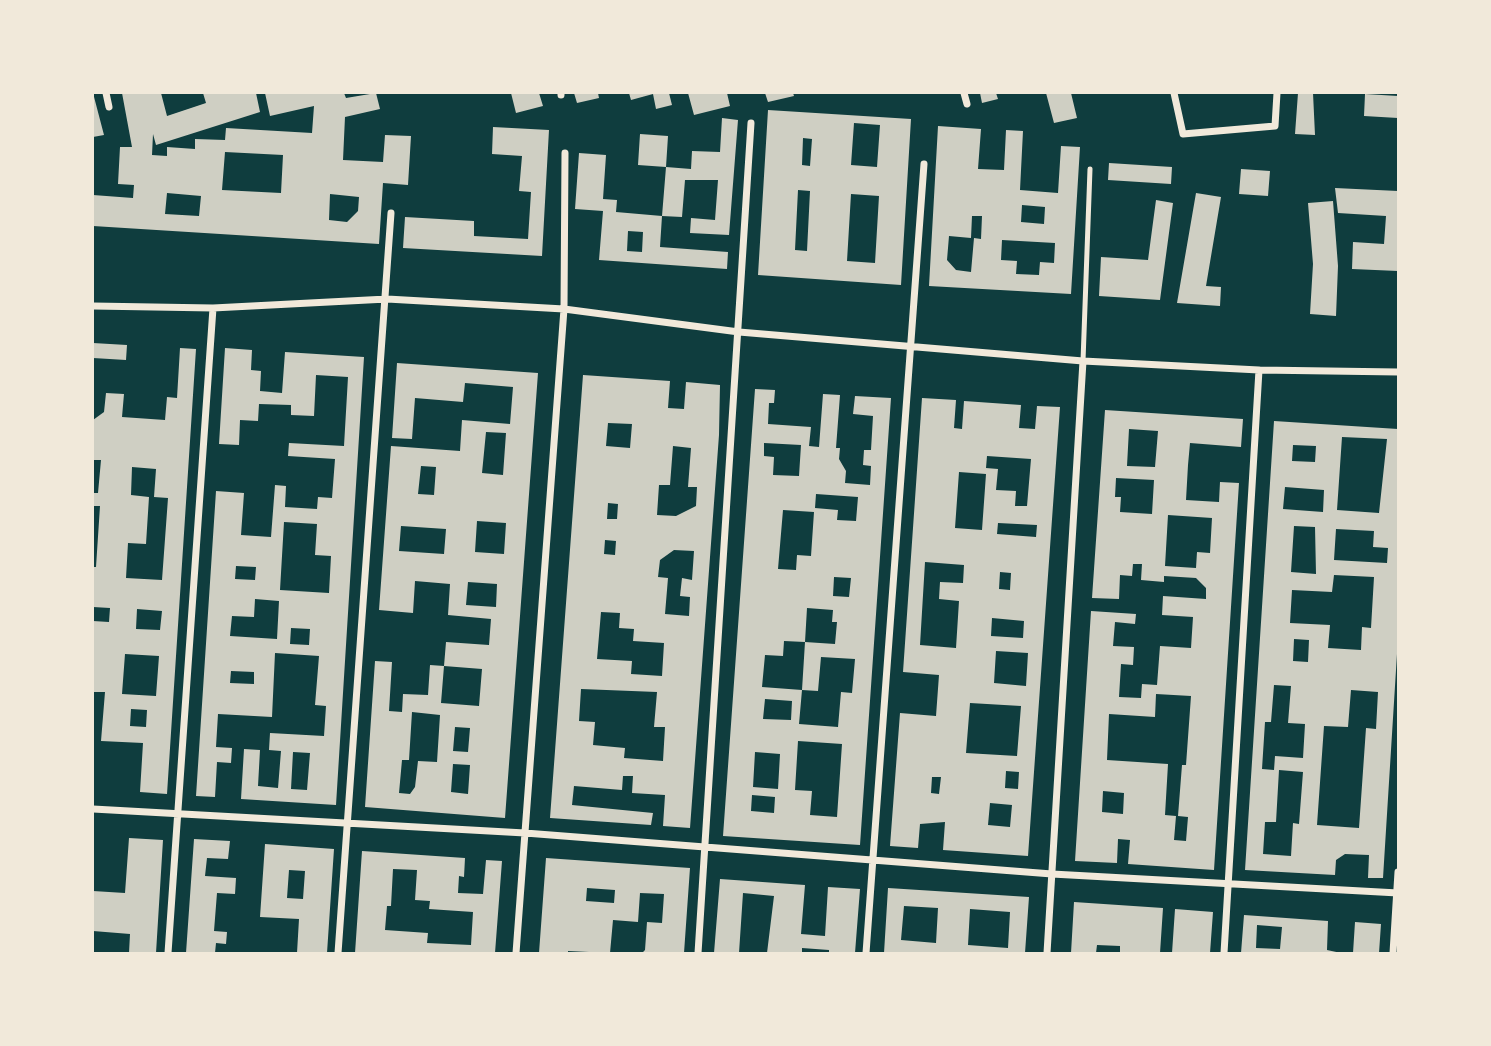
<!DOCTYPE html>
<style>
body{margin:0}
#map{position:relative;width:1491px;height:1046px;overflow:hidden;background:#0f3d3e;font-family:"Source Sans 3",sans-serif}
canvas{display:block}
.frame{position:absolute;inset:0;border:94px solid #f1e9da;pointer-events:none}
</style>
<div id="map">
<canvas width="1491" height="1046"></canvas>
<div class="frame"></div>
</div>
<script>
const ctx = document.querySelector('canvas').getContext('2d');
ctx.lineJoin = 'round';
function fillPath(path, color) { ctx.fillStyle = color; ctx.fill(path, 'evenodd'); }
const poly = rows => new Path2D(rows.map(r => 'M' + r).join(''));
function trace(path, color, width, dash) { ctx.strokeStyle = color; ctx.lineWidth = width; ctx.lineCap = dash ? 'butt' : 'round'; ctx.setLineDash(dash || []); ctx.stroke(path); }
fillPath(poly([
 [93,93,104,135,93,137],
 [122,93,161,93,167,116,206,103,203,93,256,93,260,112,156,145,153,134,152,155,167,156,167,147,195,149,195,139,225,140,226,128,312,133,314,106,270,116,265,93,344,93,346,98,376,93,380,109,345,117,343,160,383,162,385,135,411,136,408,185,383,183,379,244,93,226,93,195,133,198,134,185,118,184,120,147,132,147],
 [225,152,283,155,281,193,222,190],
 [167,193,201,196,199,216,165,214],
 [330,194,359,197,358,211,347,222,329,220],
 [511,93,539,93,543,106,516,113],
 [574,93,598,93,599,98,577,103],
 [629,93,669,93,672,105,656,109,653,94,631,100],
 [688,93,727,93,730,106,694,115],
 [765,93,793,93,794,96,768,102],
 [980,93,996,93,998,99,982,103],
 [1046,93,1071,93,1077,118,1054,123],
 [1298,93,1313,93,1315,135,1295,134],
 [1365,94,1398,96,1398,118,1364,116],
 [768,110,911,119,901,285,758,275],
 [854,123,880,125,877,167,851,165],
 [803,138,812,139,810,166,802,165],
 [798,190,810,191,807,251,795,250],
 [851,194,879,196,875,263,847,261],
 [722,118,738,120,729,235,690,233,691,218,715,220,718,180,685,180,682,217,662,216,666,167,691,169,692,151,720,152],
 [938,126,981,129,978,169,1004,170,1006,130,1023,131,1020,190,1058,193,1061,146,1080,147,1071,294,929,286],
 [1022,205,1045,207,1044,224,1021,222],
 [972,216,982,216,981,239,974,238,971,272,956,270,947,260,949,236,971,238],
 [1002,240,1055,243,1054,263,1040,262,1039,275,1016,274,1017,261,1001,260],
 [493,127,549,130,542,256,403,248,405,217,474,221,474,236,528,239,531,192,519,191,522,156,492,154],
 [640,134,668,136,666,167,638,165],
 [579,153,606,155,603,199,617,200,616,212,662,216,660,247,728,252,727,269,599,260,603,211,575,209],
 [628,231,643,232,642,252,627,251],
 [1109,163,1172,167,1171,184,1108,180],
 [1241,169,1270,171,1268,196,1239,194],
 [1335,188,1398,191,1398,271,1352,269,1353,242,1384,244,1386,216,1338,213],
 [1196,193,1221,197,1206,286,1221,287,1220,306,1177,303],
 [1156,200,1173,203,1160,300,1099,296,1101,257,1148,260],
 [1333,201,1338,266,1336,316,1310,314,1313,264,1308,203],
 [93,343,127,345,126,360,93,358],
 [180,348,196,349,167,794,140,792,143,743,101,741,105,692,93,692,93,621,109,622,110,608,93,607,93,567,96,567,100,506,93,506,93,493,98,493,101,460,93,460,93,420,104,412,106,393,124,394,122,417,165,420,167,397,177,398],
 [132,467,156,469,154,497,168,498,162,580,126,578,128,543,146,544,149,497,131,495],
 [137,609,162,611,160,630,136,629],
 [125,654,159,656,156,696,122,694],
 [131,709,147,710,146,727,130,726],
 [225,348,252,350,251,370,261,371,260,391,282,393,285,352,364,357,336,805,241,799,244,749,260,750,258,786,278,788,281,751,269,750,270,733,324,736,326,706,315,705,319,656,275,653,272,717,218,714,216,747,232,748,231,763,217,762,215,797,196,796,216,491,244,493,241,535,271,537,275,485,286,486,285,507,317,509,318,497,332,498,335,459,288,456,289,443,344,446,348,377,316,375,314,416,291,415,291,405,259,404,258,421,240,420,239,445,219,444],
 [284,522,317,524,315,555,331,556,329,593,280,590],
 [236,566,256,567,255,580,235,579],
 [255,599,279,601,277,639,230,636,232,616,254,617],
 [291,628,310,629,309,645,290,644],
 [231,671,254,672,254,684,230,683],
 [293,752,310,753,307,790,291,789],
 [397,363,538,373,505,818,365,807,375,661,392,662,389,711,402,712,403,694,428,695,430,665,444,666,441,703,479,706,482,669,444,666,446,642,489,645,491,619,448,615,450,584,415,581,413,613,379,610,391,446,460,451,462,420,510,424,513,387,465,383,463,402,415,398,412,439,392,438],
 [486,432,506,433,503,475,482,473],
 [421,466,436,467,434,495,418,494],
 [477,521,506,523,504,554,475,552],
 [401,526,446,529,444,554,399,551],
 [468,582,497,584,496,607,466,605],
 [412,712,440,715,437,762,418,761,415,787,410,794,399,793,402,760,409,760],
 [455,727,470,728,468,752,453,751],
 [453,764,470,765,468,794,451,792],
 [583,375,670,381,668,408,684,409,686,382,720,385,719,435,690,828,663,826,665,795,632,793,633,776,623,776,622,790,574,786,572,805,653,813,651,825,550,818],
 [608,423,632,424,630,448,606,446],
 [673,446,691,448,688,487,697,487,696,506,676,516,657,515,659,485,670,485],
 [608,503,618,504,617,519,607,519],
 [605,540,616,541,615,555,604,554],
 [674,550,694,551,692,580,682,578,680,596,690,597,689,616,665,614,668,578,658,577,660,560],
 [601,612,620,613,619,628,634,629,633,641,664,643,662,676,631,674,632,661,597,659],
 [581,689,657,692,654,727,665,727,663,761,624,758,625,748,593,745,595,722,579,721],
 [755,389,775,390,774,403,769,403,768,424,811,427,809,446,819,447,823,394,840,395,836,448,840,448,839,459,846,471,845,483,870,485,871,466,863,465,864,450,871,450,873,416,853,414,855,396,891,398,860,845,723,836],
 [764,443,801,445,799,476,773,475,774,457,764,456],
 [816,494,858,497,856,521,837,520,838,510,815,508],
 [783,510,814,512,811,556,797,555,796,570,778,569],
 [834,577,851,578,849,597,833,596],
 [807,608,833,610,832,622,837,622,835,644,805,642],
 [784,641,805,642,802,690,762,687,765,655,783,656],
 [821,657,855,659,852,693,841,692,838,727,799,724,802,690,818,691],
 [765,699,792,701,791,720,763,719],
 [798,741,842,744,837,817,810,815,812,791,795,790],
 [755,752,780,754,778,789,753,787],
 [752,795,775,797,774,813,751,811],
 [922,398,956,400,954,428,962,429,964,401,1021,405,1019,428,1035,429,1037,406,1060,407,1028,856,943,850,945,822,920,824,918,848,890,846,900,713,936,716,939,675,903,672],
 [987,456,1031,459,1027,506,1015,506,1016,491,996,490,998,469,986,468],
 [959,472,986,474,982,530,955,528],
 [998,523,1037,525,1036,537,997,534],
 [925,562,964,565,963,583,940,582,939,599,959,601,956,648,920,645],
 [1000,572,1011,573,1010,590,999,589],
 [992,618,1024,621,1023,638,991,636],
 [996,651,1028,653,1026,686,994,683],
 [970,703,1021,706,1017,756,966,753],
 [1006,771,1019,772,1018,789,1005,788],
 [932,777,941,777,939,794,931,793],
 [990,803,1012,805,1010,827,988,825],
 [1105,410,1243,419,1241,447,1190,443,1188,465,1186,500,1219,502,1220,482,1239,483,1214,870,1128,864,1130,840,1118,839,1117,863,1075,861,1091,611,1136,614,1135,624,1115,622,1113,646,1134,647,1133,665,1121,664,1119,697,1141,698,1142,684,1157,685,1160,646,1191,648,1193,617,1162,615,1163,596,1206,599,1206,588,1196,578,1164,576,1164,582,1141,580,1142,564,1133,564,1132,576,1120,575,1119,599,1092,598],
 [1129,429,1158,431,1155,467,1127,466],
 [1116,478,1154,480,1152,514,1120,512,1121,497,1115,497],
 [1168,515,1212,518,1210,553,1197,552,1196,568,1165,566],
 [1156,694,1191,696,1186,765,1182,765,1178,816,1188,817,1186,841,1174,840,1176,816,1165,815,1168,764,1107,760,1109,714,1155,717],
 [1103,791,1124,793,1123,814,1102,812],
 [1274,421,1398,429,1398,638,1383,878,1368,878,1369,855,1345,854,1336,860,1335,875,1245,870],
 [1342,437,1387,439,1379,513,1337,510],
 [1293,445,1316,446,1315,462,1292,461],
 [1285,487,1324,490,1323,512,1283,509],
 [1294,526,1315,527,1316,574,1291,572],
 [1336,529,1374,531,1373,547,1388,548,1387,563,1334,560],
 [1334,575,1374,577,1371,628,1362,627,1361,650,1328,648,1330,625,1290,623,1292,590,1332,592],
 [1294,639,1309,640,1308,662,1293,661],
 [1274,685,1291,686,1288,723,1305,724,1303,758,1275,756,1274,770,1262,769,1265,722,1271,722],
 [1351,690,1378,692,1376,729,1366,728,1359,828,1317,825,1324,726,1348,727],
 [1279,770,1303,772,1299,824,1293,823,1291,856,1263,854,1265,822,1276,822],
 [129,838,163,840,156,953,129,953,130,934,93,931,93,891,125,893],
 [194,839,230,841,228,859,207,858,205,876,236,878,235,894,217,893,214,931,227,932,226,944,216,943,215,953,186,953],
 [265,844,334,849,327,953,297,953,299,919,260,917],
 [289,870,305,871,303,899,287,898],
 [362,851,465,858,464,877,459,876,458,893,483,894,486,860,502,861,495,953,355,953],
 [393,869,417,870,415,900,430,901,429,909,473,912,471,945,427,943,428,933,385,930,387,906,391,906],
 [546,858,690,868,684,953,642,953,645,950,647,922,662,923,664,894,640,893,638,922,613,920,610,953,568,951,568,953,539,953],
 [587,888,615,890,614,903,586,901],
 [720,879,805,885,801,934,825,936,828,887,860,889,855,953,829,953,829,950,802,948,802,953,767,953,774,896,743,893,739,953,714,953],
 [888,888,1029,897,1025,953,884,953],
 [904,906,938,908,936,943,901,940],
 [970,909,1010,912,1008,948,968,945],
 [1074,902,1163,908,1160,953,1120,953,1120,946,1097,945,1096,953,1071,953],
 [1175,909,1213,912,1210,953,1172,953],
 [1244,915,1328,921,1327,950,1341,953,1241,953],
 [1257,925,1282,927,1280,949,1256,948],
 [1355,922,1381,924,1379,953,1353,953]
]), '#cfcfc3');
trace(poly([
 [1083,361,1090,169]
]), '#f1e9da', 5);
trace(poly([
 [106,93,109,107],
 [561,93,561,95],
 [964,93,967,104],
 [1174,93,1183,134,1275,126,1277,93],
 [93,306,213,308,387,299,564,309,739,332,1083,361,1259,370,1398,372],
 [93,809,525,833,1052,874,1398,893],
 [168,953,213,308],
 [338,953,391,213],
 [516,953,564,309,565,153],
 [698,953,751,123],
 [866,953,924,164],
 [1047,953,1083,361],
 [1224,953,1259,370],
 [1393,953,1398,872]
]), '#f1e9da', 7);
</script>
